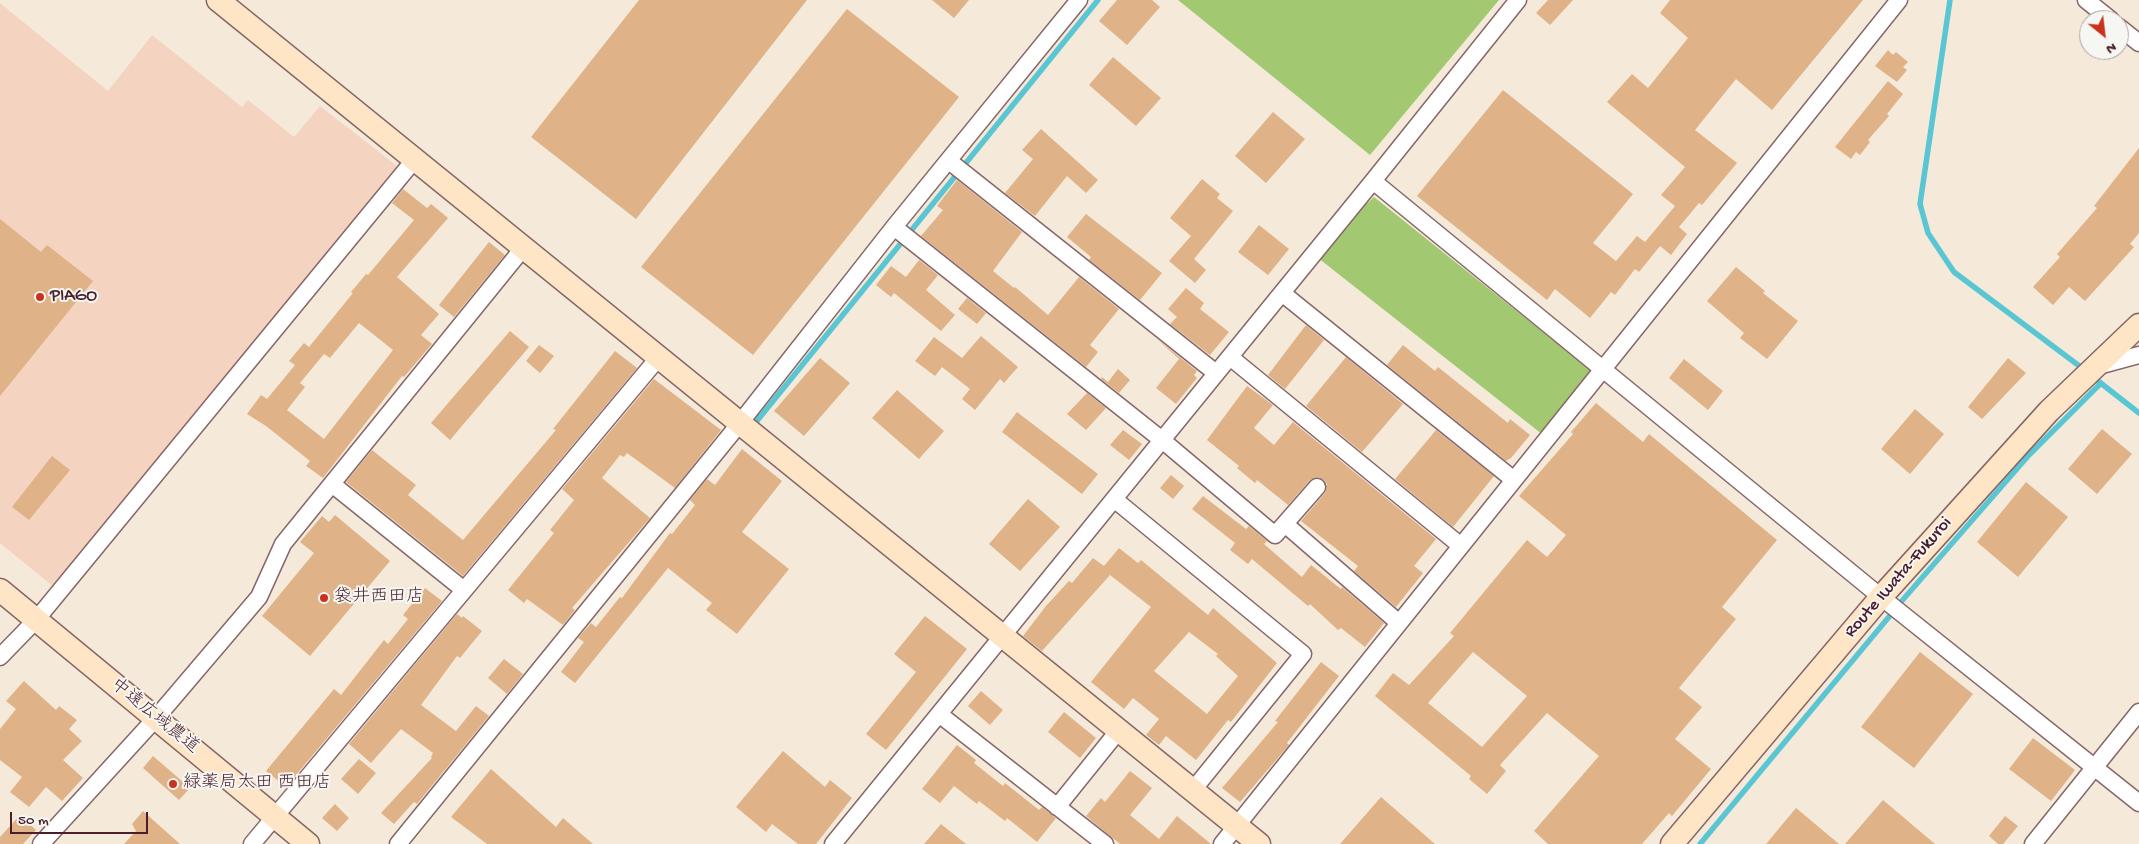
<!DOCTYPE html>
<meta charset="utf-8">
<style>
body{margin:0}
#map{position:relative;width:2139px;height:844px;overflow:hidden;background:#f5eada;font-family:"Gochi Hand",sans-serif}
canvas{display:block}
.north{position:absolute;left:2079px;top:10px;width:50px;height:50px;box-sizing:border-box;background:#f6f6f2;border:1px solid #b1a0a2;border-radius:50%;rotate:151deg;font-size:14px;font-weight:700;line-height:20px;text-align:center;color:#4a1f2b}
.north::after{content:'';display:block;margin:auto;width:18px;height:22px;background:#c8321e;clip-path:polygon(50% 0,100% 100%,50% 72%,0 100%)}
.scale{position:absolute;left:10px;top:812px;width:138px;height:22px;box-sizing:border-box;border:2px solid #4a1f2b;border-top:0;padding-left:6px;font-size:15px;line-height:18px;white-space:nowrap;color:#4a1f2b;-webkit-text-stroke:4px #f6f6f2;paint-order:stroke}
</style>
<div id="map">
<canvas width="2139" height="844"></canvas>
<div class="north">N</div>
<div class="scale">50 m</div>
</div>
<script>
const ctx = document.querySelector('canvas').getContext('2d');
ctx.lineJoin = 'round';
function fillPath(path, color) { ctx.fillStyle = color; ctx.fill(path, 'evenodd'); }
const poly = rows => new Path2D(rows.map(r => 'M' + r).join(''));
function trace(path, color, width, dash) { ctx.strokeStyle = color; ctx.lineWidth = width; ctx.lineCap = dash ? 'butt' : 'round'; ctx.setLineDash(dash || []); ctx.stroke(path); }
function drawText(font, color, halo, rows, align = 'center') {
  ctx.font = font + ' "Gochi Hand","Klee One",sans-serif'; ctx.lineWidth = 4; ctx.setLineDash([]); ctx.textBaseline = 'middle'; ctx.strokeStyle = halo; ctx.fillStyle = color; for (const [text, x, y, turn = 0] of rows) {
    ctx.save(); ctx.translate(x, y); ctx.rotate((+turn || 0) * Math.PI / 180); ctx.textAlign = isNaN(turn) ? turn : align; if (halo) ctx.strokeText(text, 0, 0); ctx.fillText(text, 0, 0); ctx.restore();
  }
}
fillPath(poly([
 [0,3,108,91,152,35,242,107,248,100,294,137,320,106,397,166,55,588,0,543]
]), '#f4d3c0');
fillPath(poly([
 [1178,0,1499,0,1370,155],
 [1374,197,1598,376,1547,438,1313,254]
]), '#a3c872');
trace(poly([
 [1950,0,1920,204,1928,233,1954,272,2086,371],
 [2093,377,2139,413],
 [752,427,1098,0],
 [1900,603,2029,455,2101,383],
 [1700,844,1893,612]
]), '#5ac6d3', 5.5);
fillPath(poly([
 [639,0,807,0,636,219,531,137],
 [932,0,969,0,954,18],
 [1117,0,1152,0,1160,7,1127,45,1099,21],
 [1548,0,1573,0,1550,25,1536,13],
 [1670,0,1863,0,1772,110,1736,79,1695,130,1737,163,1702,205,1699,203,1679,227,1687,234,1671,255,1660,246,1639,272,1635,269,1615,295,1611,292,1590,318,1555,289,1547,300,1417,196,1503,90,1633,194,1593,243,1616,261,1637,236,1645,242,1675,206,1661,195,1685,167,1607,102,1632,74,1648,88,1688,38,1660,13],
 [847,9,959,97,753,355,641,267],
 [1888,50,1893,55,1896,52,1908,62,1903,67,1907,70,1897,82,1875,66],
 [1113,57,1161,98,1136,126,1089,85],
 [1888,81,1903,94,1887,114,1889,116,1868,140,1870,142,1860,155,1856,152,1851,159,1835,147],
 [1273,112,1305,139,1266,183,1235,156],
 [1041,129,1098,180,1086,193,1067,176,1035,216,1005,193,1033,159,1022,150],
 [2139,148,2139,233,2130,244,2134,247,2085,301,2069,287,2053,305,2033,287,2060,257,2057,254,2097,208,2094,206],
 [1202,179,1220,194,1217,198,1233,211,1194,259,1206,270,1195,283,1169,261,1191,236,1170,218],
 [957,180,1022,232,993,271,1014,288,1015,287,1048,315,1079,277,1119,309,1090,345,1098,352,1086,367,921,236,943,210,937,206],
 [403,189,427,208,431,204,448,218,397,277,439,314,421,335,432,344,404,377,402,376,323,478,306,466,310,461,266,426,247,414,261,395,267,399,295,365,289,361,304,343,309,347,353,293,351,292,366,274,368,275,414,220,392,203],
 [359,323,393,350,324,439,287,410,305,387,300,383,324,354,330,358],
 [1086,214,1162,273,1140,300,1089,260,1091,257,1067,237],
 [0,219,41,252,47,245,93,281,0,396],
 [1259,225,1289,249,1268,275,1238,252],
 [489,242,505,255,454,317,439,305],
 [919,260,938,275,926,290,955,315,941,331,894,293,891,297,876,285,891,266,906,277],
 [1736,267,1765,291,1763,293,1798,321,1767,359,1740,338,1744,333,1707,301],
 [1186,288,1204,303,1200,309,1229,332,1210,355,1170,324,1177,317,1168,309],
 [967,298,986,313,977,324,958,309],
 [1306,325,1324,340,1285,389,1268,375],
 [510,331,529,347,450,440,431,423],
 [981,336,1018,367,1004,383,1000,379,975,410,962,399,970,389,942,367,935,376,915,361,934,337,962,358],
 [1157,339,1197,371,1194,375,1197,378,1176,404,1156,388,1179,359],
 [539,345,554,356,540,373,526,361],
 [1403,345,1435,371,1438,367,1508,423,1510,419,1530,435,1511,458,1506,461,1387,365],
 [615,351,637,368,463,576,346,482,372,450,416,485,408,495,463,540,556,430,553,429],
 [1346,357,1403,404,1362,452,1306,406],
 [820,358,850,383,804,436,774,411],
 [2008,358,2026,373,1982,419,1968,407],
 [1684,359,1723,391,1708,410,1669,378],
 [1118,369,1130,380,1119,393,1101,379,1102,377,1108,382],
 [654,379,721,430,675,488,627,453,624,457,620,455,602,478,650,518,572,608,575,610,563,625,527,599,524,603,508,590,554,533,550,530,574,500,562,489],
 [1247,386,1273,405,1254,428,1274,445,1293,422,1436,539,1414,566,1423,573,1396,607,1354,571,1358,566,1301,521,1325,493,1327,484,1324,480,1318,477,1310,480,1288,505,1257,480,1255,483,1237,468,1239,466,1207,440],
 [897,390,944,431,919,459,872,418],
 [1087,393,1106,408,1086,430,1067,414],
 [1596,403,1643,442,1649,434,1777,540,1722,607,1736,619,1679,688,1702,707,1675,739,1711,769,1672,816,1669,813,1642,844,1548,844,1534,831,1599,756,1547,713,1500,765,1506,771,1487,794,1469,779,1471,776,1375,696,1393,673,1409,685,1454,636,1450,633,1527,540,1547,557,1566,535,1519,496,1573,434,1571,432],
 [1473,652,1527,696,1482,747,1428,703],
 [1915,409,1944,434,1910,474,1881,449],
 [1017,412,1098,474,1082,494,1002,432],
 [2102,429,2132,454,2097,494,2068,469],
 [1123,430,1142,444,1129,460,1110,445],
 [1436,430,1494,476,1453,527,1395,479],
 [742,449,782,481,742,532,789,569,737,634,706,610,712,603,668,568,575,683,561,672,584,642,578,638,591,623,596,627,620,597,622,598,670,533,672,534,695,505,690,500,707,479,715,485],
 [52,456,70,470,29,520,12,507],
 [1171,475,1184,486,1173,499,1160,488],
 [2026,482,2068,517,2018,577,1977,542],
 [1203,496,1246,529,1249,526,1267,541,1264,544,1302,577,1311,565,1341,589,1342,587,1384,623,1365,647,1341,628,1338,630,1310,604,1308,606,1252,559,1248,564,1230,550,1235,543,1192,509],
 [1028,499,1060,527,1020,571,989,544],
 [335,515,390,561,310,656,262,616,314,553,300,542,322,516,329,522],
 [1119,548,1138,563,1141,560,1208,615,1213,608,1277,663,1231,722,1228,720,1196,760,1166,736,1159,745,1146,735,1159,719,1133,698,1124,709,1091,682,1151,607,1110,575,1042,651,1023,636,1046,606,1069,581,1072,583,1093,558,1104,566],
 [1189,632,1218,654,1216,656,1238,676,1207,714,1154,671],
 [425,588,442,601,286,787,266,771,334,689,341,695,384,640,388,644,408,619,403,615],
 [457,614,462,618,463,616,482,631,460,658,457,656,421,705,456,731,476,706,489,716,417,804,414,802,394,824,381,813,432,758,431,757,433,753,401,729,371,763,349,744],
 [925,616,967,649,886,750,866,734,916,672,894,654],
 [1920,652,1973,694,1914,768,1861,727],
 [504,659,523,674,507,694,488,678],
 [1321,662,1339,676,1287,743,1289,745,1240,802,1222,788,1278,722,1275,721],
 [24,681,56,710,59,706,77,720,69,729,82,741,63,760,83,778,62,801,46,787,29,807,10,792,22,777,0,760,0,729,16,709,6,701],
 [981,691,1003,710,990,725,968,706],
 [1064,712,1096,738,1080,758,1048,732],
 [2033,738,2075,770,2051,801,2009,769],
 [957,745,976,760,974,763,1003,786,1005,783,1039,810,1042,807,1056,818,1037,842,1007,818,1005,821,979,801,977,804,954,786,940,803,922,789],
 [783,751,825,787,830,780,852,798,816,844,798,844,772,824,766,832,736,807],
 [153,756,190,788,179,800,143,768],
 [359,759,376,773,358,794,341,779],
 [491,769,556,827,563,818,593,844,487,844,451,817],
 [1130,771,1152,788,1130,815,1159,839,1177,816,1211,844,1120,844,1086,816,1101,798,1105,802],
 [1381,797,1435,844,1340,844],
 [1883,800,1935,844,1845,844],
 [335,804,349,818,337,831,322,818],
 [1796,808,1839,844,1766,844],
 [143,811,180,844,124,844,136,831,132,824],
 [20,815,36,830,23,844,0,844,0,837],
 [2005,816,2018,826,2003,844,1998,844,1989,836],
 [941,824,966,844,924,844]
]), '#dfb288');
const street = poly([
 [2086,0,2111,20],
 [2119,27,2139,43],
 [949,161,1216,373],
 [1373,181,1881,597,2139,803],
 [894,227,1162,440,1275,535,1317,487],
 [1282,293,1514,480],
 [1230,357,1461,546],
 [2098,366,2139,355],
 [332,484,464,590],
 [1114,499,1303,654,1193,790],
 [1285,524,1399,623],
 [0,657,36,620,415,159],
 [939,714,1105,844],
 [1057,807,1119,730],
 [41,844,156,718,259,597,283,544,524,247],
 [252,844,659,357],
 [398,844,740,423,894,227,1079,0],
 [833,844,1373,181,1518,0],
 [1222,844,1899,0],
 [2033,844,2139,712]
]);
const secondary = poly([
 [218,0,1259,844],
 [0,590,308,844],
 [1672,844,1881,597,2049,411,2139,325]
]);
trace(street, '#866668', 19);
trace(secondary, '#866668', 25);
trace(street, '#fff', 16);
trace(secondary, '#fde5c5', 22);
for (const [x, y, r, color] of [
 [40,297,5,"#c8321e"],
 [324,598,5,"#c8321e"],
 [173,784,5,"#c8321e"]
]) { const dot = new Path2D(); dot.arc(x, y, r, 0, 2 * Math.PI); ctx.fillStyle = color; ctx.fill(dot); trace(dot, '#f6f6f2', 2); }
drawText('18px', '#4a1f2b', '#f6f6f2', [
 ["PIAGO",50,297],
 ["袋井西田店",334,598],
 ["緑薬局太田 西田店",183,784]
], 'left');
drawText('18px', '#4a1f2b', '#f6f6f2', [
 ["Route Iwata-Fukuroi",1899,578,-49],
 ["中遠広域農道",154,717,39]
]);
</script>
